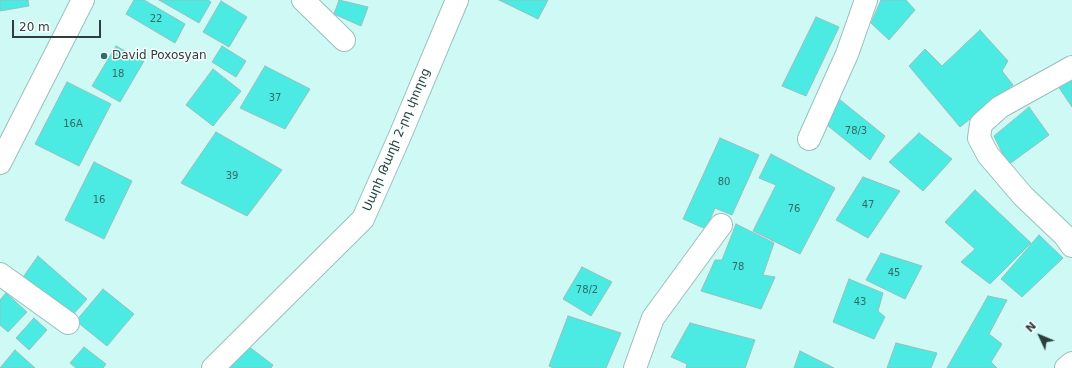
<!DOCTYPE html>
<meta charset="utf-8">
<style>
body{margin:0}
#map{position:relative;width:1072px;height:368px;overflow:hidden;background:#cff9f5;font-family:"DejaVu Sans",sans-serif}
canvas{display:block}
.north{position:absolute;left:1020px;top:316px;width:40px;height:40px;-webkit-text-stroke:3px #f6fefd;paint-order:stroke;rotate:314deg;font-size:11px;font-weight:700;line-height:16px;text-align:center;color:#2e3e3d}
.north::after{content:'';display:block;margin:auto;width:14px;height:18px;background:#2e3e3d;clip-path:polygon(50% 0,100% 100%,50% 72%,0 100%)}
.scale{position:absolute;left:12px;top:20px;width:89px;height:18px;box-sizing:border-box;border:2px solid #2e3e3d;border-top:0;padding-left:5px;font-size:12px;line-height:14px;white-space:nowrap;color:#2e3e3d;-webkit-text-stroke:3px #f6fefd;paint-order:stroke}
</style>
<div id="map">
<canvas width="1072" height="368"></canvas>
<div class="north">N</div>
<div class="scale">20 m</div>
</div>
<script>
const ctx = document.querySelector('canvas').getContext('2d');
ctx.lineJoin = 'round';
function fillPath(path, color) { ctx.fillStyle = color; ctx.fill(path, 'evenodd'); }
const poly = rows => new Path2D(rows.map(r => 'M' + r).join(''));
function trace(path, color, width, dash) { ctx.strokeStyle = color; ctx.lineWidth = width; ctx.lineCap = dash ? 'butt' : 'round'; ctx.setLineDash(dash || []); ctx.stroke(path); }
function drawText(font, color, halo, rows, align = 'center') {
  ctx.font = font + ' "DejaVu Sans","Noto Sans Armenian",sans-serif'; ctx.lineWidth = 3; ctx.setLineDash([]); ctx.textBaseline = 'middle'; ctx.strokeStyle = halo; ctx.fillStyle = color; for (const [text, x, y, turn = 0] of rows) {
    ctx.save(); ctx.translate(x, y); ctx.rotate((+turn || 0) * Math.PI / 180); ctx.textAlign = isNaN(turn) ? turn : align; if (halo) ctx.strokeText(text, 0, 0); ctx.fillText(text, 0, 0); ctx.restore();
  }
}
const building = poly([
 [0,0,28,0,29,6,0,11,0,0],
 [134,0,144,0,185,24,175,43,126,14,134,0],
 [159,0,208,0,211,2,199,23,159,0],
 [339,0,368,7,361,26,334,14,339,0],
 [499,0,548,0,538,19,499,0],
 [881,0,906,0,915,10,889,40,871,23,881,0],
 [221,1,247,17,229,47,203,32,221,1],
 [816,17,839,27,806,96,782,86,816,17],
 [980,30,1008,61,1002,71,1013,85,960,127,909,66,925,49,942,66,980,30],
 [116,46,144,61,120,102,92,86,116,46],
 [222,46,246,61,236,77,212,62,222,46],
 [265,66,310,89,285,129,240,108,265,66],
 [213,69,241,91,213,126,186,105,213,69],
 [1072,76,1072,107,1058,86,1072,76],
 [67,82,111,104,79,166,35,144,67,82],
 [839,99,885,136,870,160,827,125,839,99],
 [1029,107,1049,135,1008,165,994,136,1029,107],
 [216,132,282,170,247,216,181,183,216,132],
 [919,133,952,159,923,191,889,162,919,133],
 [720,138,759,155,732,215,715,208,706,229,683,219,720,138],
 [771,154,835,188,800,254,753,231,776,185,759,178,771,154],
 [94,162,132,181,104,239,65,220,94,162],
 [863,177,900,191,868,238,836,220,863,177],
 [975,190,1031,243,990,284,961,262,975,249,945,222,975,190],
 [736,224,774,243,763,275,775,277,761,309,701,291,715,260,722,260,736,224],
 [1039,235,1063,258,1022,297,1001,279,1039,235],
 [881,253,922,266,905,299,866,280,881,253],
 [38,256,87,299,69,319,21,280,38,256],
 [582,267,612,282,591,316,563,299,582,267],
 [849,279,883,293,878,311,885,317,874,339,833,322,849,279],
 [103,289,134,314,107,346,76,321,103,289],
 [6,293,27,312,8,332,0,325,0,300,6,293],
 [988,296,1007,300,989,334,1002,344,991,362,997,368,947,368,988,296],
 [568,316,621,333,606,368,553,368,549,366,568,316],
 [34,318,47,330,29,350,16,338,34,318],
 [690,323,755,340,745,368,686,368,687,364,671,357,690,323],
 [896,343,937,353,931,368,887,368,896,343],
 [248,346,273,365,271,368,228,368,248,346],
 [84,347,106,364,103,368,76,368,70,363,84,347],
 [15,350,35,368,0,368,15,350],
 [800,351,834,368,794,368,800,351]
]);
fillPath(building, '#4beae2');
trace(building, '#98c0bc', 1);
const minor = poly([
 [303,0,344,40],
 [1072,67,1000,107,981,124,979,138,988,155,1023,196,1064,235,1072,246],
 [809,139,847,54,866,0],
 [0,163,83,0],
 [0,274,68,323],
 [213,368,363,219,399,138,457,0],
 [635,368,653,318,721,225],
 [1066,368,1072,363]
]);
trace(minor, '#98c0bd', 24);
trace(minor, '#fff', 22);
for (const [x, y, r, color] of [
 [104,56,4,"#27706c"]
]) { const dot = new Path2D(); dot.arc(x, y, r, 0, 2 * Math.PI); ctx.fillStyle = color; ctx.fill(dot); trace(dot, '#f6fefd', 1.5); }
drawText('10px', '#356966', null, [
 ["22",156,19],
 ["18",118,74],
 ["37",275,98],
 ["16А",73,124],
 ["78/3",856,131],
 ["39",232,176],
 ["80",724,182],
 ["16",99,200],
 ["47",868,205],
 ["76",794,209],
 ["78",738,267],
 ["45",894,273],
 ["78/2",587,290],
 ["43",860,302]
]);
drawText('12px', '#2e3e3d', '#f6fefd', [
 ["David Poxosyan",112,56]
], 'left');
drawText('12px', '#2e3e3d', '#f6fefd', [
 ["Սարի Թաղի 2-րդ փողոց",397,140,-67]
]);
</script>
